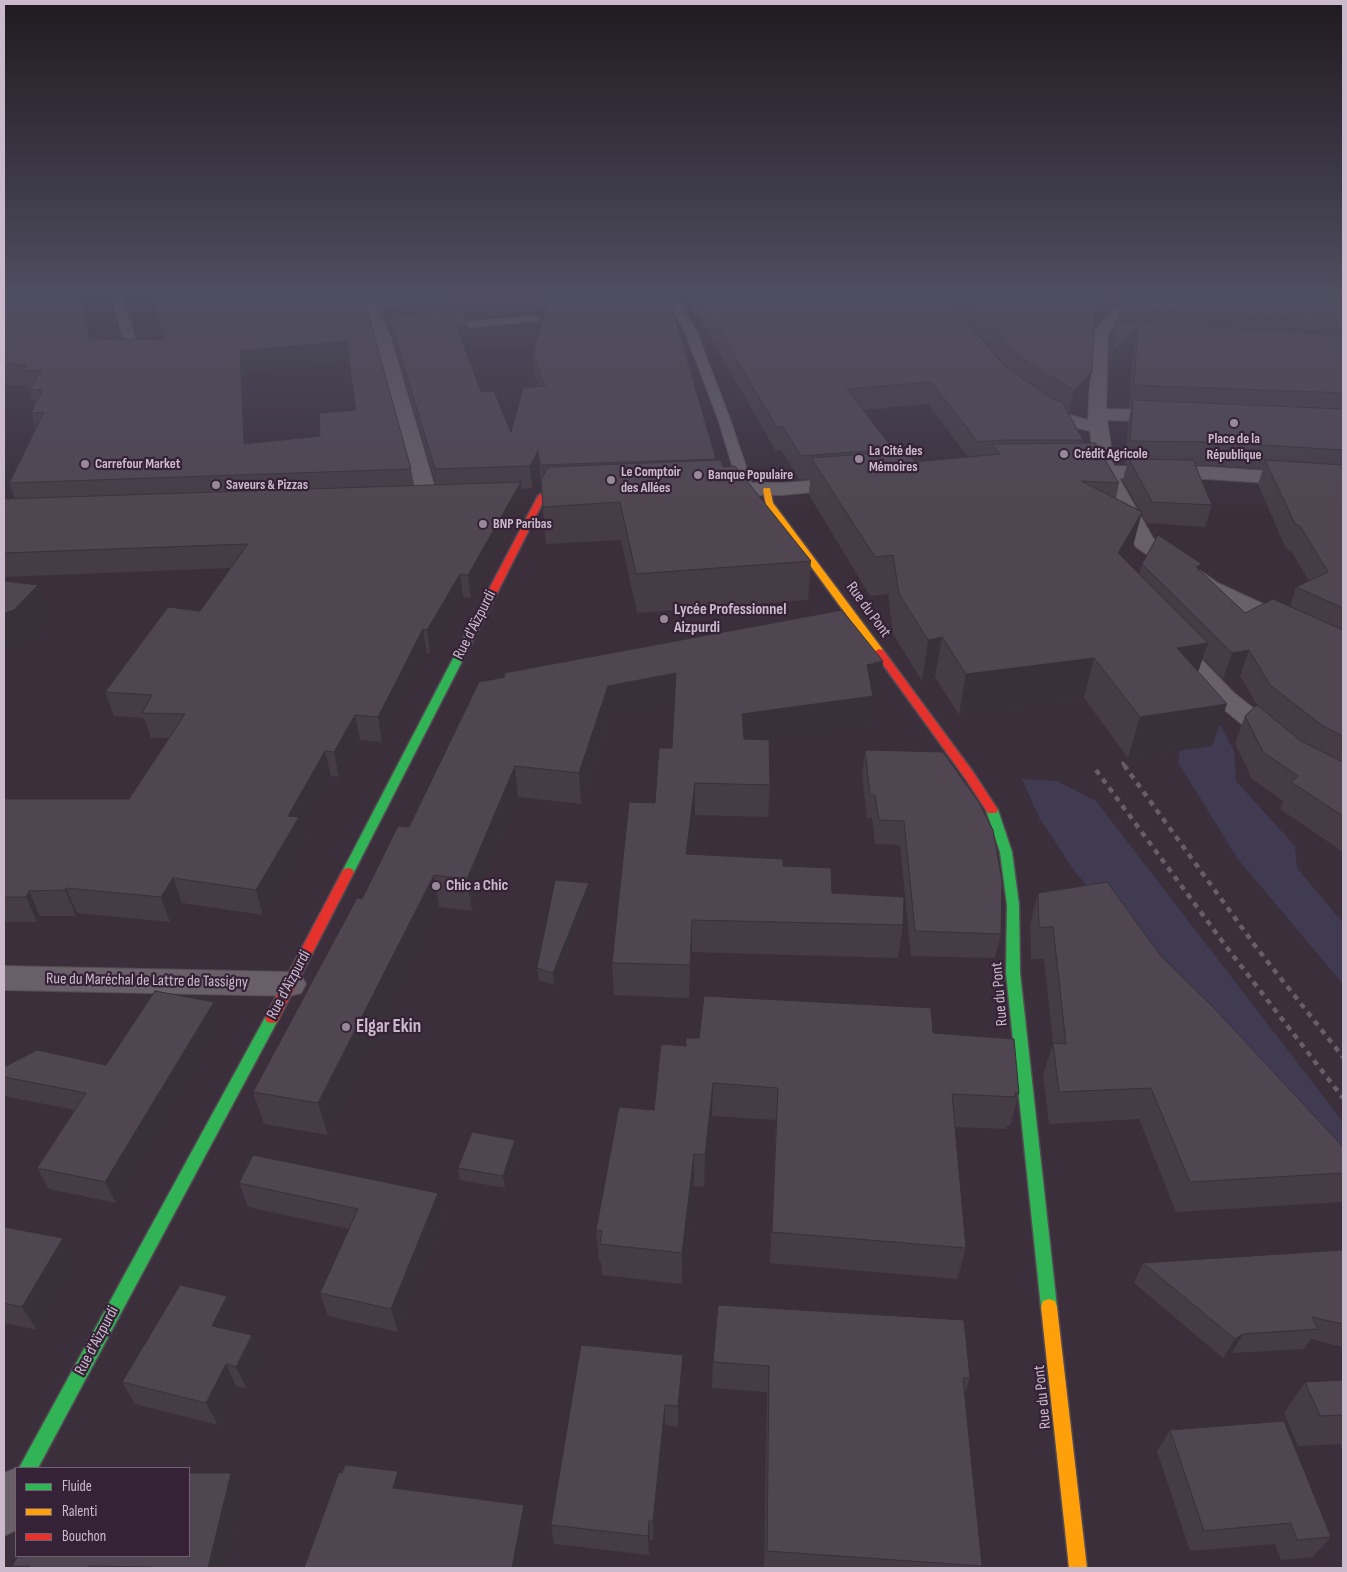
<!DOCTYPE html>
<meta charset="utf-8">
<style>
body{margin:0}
#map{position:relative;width:1347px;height:1572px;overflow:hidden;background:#3b2f3b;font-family:"Sofia Sans Condensed",sans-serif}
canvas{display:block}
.frame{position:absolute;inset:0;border:5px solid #cabacb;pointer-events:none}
.legend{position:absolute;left:15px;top:1467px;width:175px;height:90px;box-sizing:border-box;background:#352237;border:1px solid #715f72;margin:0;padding:6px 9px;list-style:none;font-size:15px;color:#cabacb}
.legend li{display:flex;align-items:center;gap:10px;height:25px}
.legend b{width:25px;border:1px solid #715f72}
</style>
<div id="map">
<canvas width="1347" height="1572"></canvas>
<div class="frame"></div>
<ul class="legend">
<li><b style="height:6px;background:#30b455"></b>Fluide</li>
<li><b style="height:6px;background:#ff9f0a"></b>Ralenti</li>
<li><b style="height:6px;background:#e5322d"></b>Bouchon</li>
</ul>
</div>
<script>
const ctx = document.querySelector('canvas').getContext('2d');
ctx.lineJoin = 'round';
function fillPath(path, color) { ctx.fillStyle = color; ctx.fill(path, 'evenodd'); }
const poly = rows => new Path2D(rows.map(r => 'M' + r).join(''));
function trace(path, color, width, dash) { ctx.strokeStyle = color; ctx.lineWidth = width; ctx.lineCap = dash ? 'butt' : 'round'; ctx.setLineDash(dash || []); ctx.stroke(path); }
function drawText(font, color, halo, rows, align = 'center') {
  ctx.font = font + ' "Sofia Sans Condensed",sans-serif'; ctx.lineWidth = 4.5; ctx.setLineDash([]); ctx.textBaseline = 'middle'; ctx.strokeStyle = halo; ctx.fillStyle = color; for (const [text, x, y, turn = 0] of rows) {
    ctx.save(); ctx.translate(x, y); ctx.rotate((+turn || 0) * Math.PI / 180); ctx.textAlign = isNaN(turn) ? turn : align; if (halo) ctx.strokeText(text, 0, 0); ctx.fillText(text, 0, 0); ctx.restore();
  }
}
fillPath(poly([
 [1212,708,1234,751,1236,781,1295,846,1297,868,1343,923,1343,984,1237,858,1178,762,1183,731],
 [1022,779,1057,781,1096,801,1343,1122,1343,1199,1073,869,1039,817]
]), '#403b51');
const lane = poly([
 [112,297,122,297,135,337,133,339,129,340,123,337,112,297],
 [666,297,676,297,696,330,729,416,751,481,749,492,744,493,737,489,737,481,717,416,684,330,666,297],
 [534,316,540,319,538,321,443,330,437,327,443,324,534,316]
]);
const street = poly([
 [354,297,370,297,389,332,438,498,435,502,428,504,421,502,418,498,373,332,354,297],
 [1123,297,1140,297,1108,335,1106,409,1166,410,1173,412,1175,416,1173,420,1166,422,1107,420,1114,466,1208,467,1343,476,1343,488,1208,479,1119,478,1153,538,1218,583,1343,641,1343,657,1334,655,1202,593,1136,547,1098,478,1075,478,1068,476,1065,472,1068,468,1075,466,1094,466,1090,431,1052,422,1030,404,1033,400,1039,399,1045,400,1066,414,1088,420,1092,334,1123,297],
 [847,478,854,480,857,484,854,488,782,495,744,495,737,493,734,489,737,485,744,483,782,483,847,478],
 [1173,637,1182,639,1234,693,1284,732,1288,738,1284,744,1275,746,1266,744,1216,703,1161,644,1164,639,1173,637],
 [4,966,290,972,301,975,306,984,301,993,290,996,4,990,4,966],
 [16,1468,16,1530,4,1536,4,1473,16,1468]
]);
const fast = poly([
 [491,592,496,595,354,872,352,875,348,876,344,875,342,872,486,595,491,592],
 [992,806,998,810,1012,852,1019,905,1020,973,1057,1307,1055,1313,1049,1315,1043,1313,1041,1307,1006,973,1007,905,1000,852,986,810,992,806],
 [272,1013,277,1014,279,1018,38,1468,19,1468,267,1014,272,1013]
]);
const slow = poly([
 [764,488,770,488,773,503,883,650,884,652,883,654,875,654,766,505,763,490,764,488],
 [1049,1299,1055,1301,1057,1307,1087,1568,1069,1568,1041,1307,1043,1301,1049,1299]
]);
const jam = poly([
 [542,493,546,496,496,595,491,598,488,597,486,595,538,496,542,493],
 [879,649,883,650,973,772,998,810,996,813,988,813,965,778,874,652,879,649],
 [348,868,352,869,354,872,277,1022,272,1023,267,1022,265,1018,267,1014,342,872,344,869,348,868]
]);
trace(lane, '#544b54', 2);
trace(street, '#544b54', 2);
trace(fast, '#544b54', 3);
trace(slow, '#544b54', 3);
trace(jam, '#544b54', 3);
fillPath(lane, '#685f69');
fillPath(street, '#685f69');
fillPath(fast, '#30b455');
fillPath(slow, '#ff9f0a');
fillPath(jam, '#e5322d');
trace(poly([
 [1122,762,1125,766]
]), '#685e68', 3, [4.5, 4.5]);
trace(poly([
 [1124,765,1256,947,1343,1057],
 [1096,770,1228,949,1343,1098]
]), '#685e68', 4.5, [5.5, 5.5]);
fillPath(poly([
 [4,297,79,297,91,339,165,340,149,297,360,297,411,469,414,486,436,485,392,336,391,326,388,327,372,297,669,297,716,460,811,561,808,600,637,613,621,540,546,544,540,473,532,488,522,489,523,504,471,598,463,597,430,653,427,653,382,742,360,740,339,777,331,776,302,828,306,842,263,915,182,903,170,922,77,913,76,916,40,916,37,922,4,922,4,799,129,799,169,738,151,738,144,718,114,716,105,692,200,611,231,568,4,577,4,499,15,499,9,483,36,429,31,413,35,405,30,392,29,392,27,386,4,385],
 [545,310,533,354,534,375,539,386,511,432,481,392,464,345,469,345,467,324,464,319],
 [349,362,356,410,320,436,248,444,245,372],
 [687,297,947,297,1006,368,1009,370,949,297,1121,297,1116,303,1108,302,1105,314,1094,329,1087,394,1069,413,1067,411,1083,440,1082,443,1119,483,1116,498,1140,511,1123,480,1127,464,1125,464,1128,423,1131,408,1129,408,1133,347,1109,372,1110,342,1115,321,1118,321,1121,307,1343,297,1343,852,1280,809,1283,801,1252,779,1235,743,1245,716,1257,705,1240,676,1223,679,1203,658,1198,672,1212,746,1128,758,1084,698,959,715,935,677,922,681,893,634,888,594,870,596,809,495,810,479,800,480,781,450,776,451],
 [928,404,968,457,915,462,892,452,893,449,863,410],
 [1195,465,1208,465,1263,469,1258,484,1286,549,1291,551,1309,581,1296,587,1290,606,1245,613,1200,571,1142,564,1139,574,1126,561,1132,550,1141,513,1146,523,1205,527,1212,505],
 [883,661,879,692,872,694,869,727,769,741,770,785,768,817,695,815,690,854,783,866,832,893,903,925,898,958,692,952,689,998,614,995,612,963,655,803,672,748,674,704,610,717,581,804,518,797,472,911,439,907,328,1135,264,1124,253,1092,362,899,409,827,504,677,504,673],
 [865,750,1001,934,995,958,911,956,900,845,875,844,872,818,867,818,862,774],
 [1038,893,1161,956,1343,1147,1343,1202,1176,1212,1139,1119,1049,1124,1043,1075,1053,1043,1044,959,1031,959,1030,925],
 [590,896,554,985,539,980,537,968],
 [214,1002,222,1023,116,1203,49,1189,37,1168,75,1110,4,1096,4,1067,106,1065],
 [933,1033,1019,1093,1010,1126,1007,1126,1006,1129,955,1127,966,1248,957,1279,770,1263,776,1120,712,1116,704,1187,694,1186,682,1284,602,1275,601,1262,599,1262,596,1230,686,1046],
 [517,1152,505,1188,460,1180,458,1168],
 [239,1183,438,1193,443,1217,398,1332,328,1316,320,1293,349,1229,248,1207],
 [4,1227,63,1238,77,1262,37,1330,4,1323],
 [1343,1250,1343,1347,1311,1339,1304,1349,1232,1353,1223,1358,1134,1283,1143,1263],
 [227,1296,237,1319,232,1331,252,1335,262,1358,247,1389,236,1386,218,1425,135,1404,122,1382],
 [683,1355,683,1376,678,1427,665,1425,653,1540,650,1540,649,1555,554,1544,551,1525],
 [713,1362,970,1378,964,1395,982,1566,981,1568,764,1568,767,1392,712,1388],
 [1343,1380,1343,1451,1340,1444,1298,1446,1284,1413,1305,1382],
 [1170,1430,1331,1537,1313,1557,1281,1560,1275,1544,1190,1551,1157,1451],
 [231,1473,243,1494,225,1568,14,1568,12,1566]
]), '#453c46');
fillPath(poly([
 [79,297,83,309,96,360,90,339],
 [479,297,551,297,552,309,392,326,389,316,391,326,388,327,385,307],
 [1107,297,1109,297,1105,314,1090,334,1095,313],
 [1117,297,1121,297,1116,303],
 [467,324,469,345,458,346,456,325],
 [1138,326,1133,347,1109,372,1114,350],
 [346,341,350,362,245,372,250,467,244,444,240,351],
 [1092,372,1087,394,1069,413,1074,390],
 [538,451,540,473,532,488,530,466],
 [521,482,523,504,471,598,468,575],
 [1142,512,1132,550,1108,592,1118,553],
 [1202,564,1194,590,1196,567],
 [460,574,463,597,430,653,427,630],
 [38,585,51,618,28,644,4,650,4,613],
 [423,629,427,653,382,742,378,717],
 [942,637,935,677,922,681,928,640],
 [1208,643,1194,683,1177,648],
 [1249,650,1240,676,1223,679,1232,653],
 [1094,658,1084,698,959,715,966,674],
 [883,661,879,692,864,696,867,665],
 [676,673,675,704,610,717,581,804,579,773,608,686],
 [873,696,869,727,741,745,742,714],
 [1227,704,1212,746,1128,758,1140,717],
 [355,715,360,740,339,777,334,752],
 [325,751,331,776,302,828,306,842,263,915,256,890,288,816],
 [515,766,518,797,472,911,467,879],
 [695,783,695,815,686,886,686,854],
 [434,875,439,907,328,1135,318,1103],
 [173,878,182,903,170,922,161,897],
 [589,883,590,896,554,985,553,973],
 [66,888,77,913,76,916,65,890],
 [29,891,40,916,37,922,26,897],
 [692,920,692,952,689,998,690,965],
 [214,1002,222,1023,116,1203,105,1182],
 [713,1083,712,1116,704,1187,705,1155],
 [515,1140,517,1152,505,1188,503,1176],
 [694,1154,694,1186,682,1284,682,1253],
 [438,1193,443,1217,398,1332,391,1309],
 [63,1238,77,1262,37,1330,22,1307],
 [227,1296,237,1319,223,1349,212,1326],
 [1243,1334,1232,1353,1223,1358,1235,1339],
 [252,1335,262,1358,247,1389,236,1367],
 [683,1355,683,1376,678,1427,678,1406],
 [226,1364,236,1386,218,1425,206,1403],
 [665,1405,665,1425,653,1540,653,1521],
 [398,1471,404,1490,393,1488],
 [231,1473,243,1494,225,1568,208,1568],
 [524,1505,527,1523,519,1568,512,1568],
 [649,1521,650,1540,649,1555,648,1536]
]), '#383139');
const building = poly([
 [4,297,79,297,90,339,167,340,151,297,360,297,368,313,411,469,9,483,44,412,31,413,43,389,30,390,41,370,22,371,27,365,4,364,4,297],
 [346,341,356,410,319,413,320,436,244,444,240,351,346,341],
 [380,297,479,297,385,307,380,297],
 [549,297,669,297,716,459,540,465,538,451,530,466,435,469,389,316,461,310,467,324,456,325,481,392,494,391,511,432,523,388,545,386,533,354,549,297],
 [699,297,947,297,1006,368,1056,401,1062,402,1083,440,1003,440,978,442,931,382,847,389,893,449,801,456,783,427,777,427,699,297],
 [969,297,1107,297,1095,313,1092,372,1074,390,1021,358,969,297],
 [1129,297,1343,297,1343,322,1121,307,1129,297],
 [1115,321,1343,335,1343,393,1134,385,1138,326,1114,350,1115,321],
 [1133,400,1343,409,1343,450,1215,442,1130,441,1133,400],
 [1095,443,1119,483,1081,481,1142,512,1118,553,1208,643,1177,648,1227,704,1140,717,1094,658,966,674,942,637,928,640,899,594,893,555,875,557,811,458,906,451,915,462,1000,454,992,444,1095,443],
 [1129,459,1193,460,1212,505,1152,502,1129,459],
 [721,460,723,467,735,466,811,561,636,574,620,502,543,507,541,480,548,467,721,460],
 [1265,460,1343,465,1343,608,1296,587,1328,572,1300,526,1295,524,1265,460],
 [521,482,468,575,460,574,427,630,423,629,378,717,355,715,334,752,325,751,288,816,299,817,256,890,173,878,161,897,66,888,65,890,29,891,26,897,4,897,4,799,129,799,185,714,142,713,152,695,105,692,168,607,200,611,248,544,4,553,4,499,521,482],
 [1158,535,1202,564,1196,567,1245,613,1273,599,1343,630,1343,736,1323,726,1270,685,1249,650,1232,653,1142,564,1158,535],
 [4,581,38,585,14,610,4,613,4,581],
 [842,610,883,661,867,665,873,696,742,714,744,739,769,740,770,785,695,783,686,854,783,859,783,866,831,868,832,893,904,897,903,925,692,920,690,965,612,963,629,802,655,803,659,748,672,748,676,673,608,686,579,773,515,766,467,879,434,875,318,1103,253,1092,357,898,362,899,398,826,409,827,479,682,505,677,504,673,842,610],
 [1257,705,1301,741,1343,762,1343,816,1291,782,1298,776,1263,752,1245,716,1257,705],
 [865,750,943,752,978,801,993,830,1002,881,1001,934,915,931,904,821,879,820,875,795,870,795,865,750],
 [555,880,589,883,553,973,537,968,555,880],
 [1107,882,1161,956,1214,1008,1343,1147,1343,1173,1190,1182,1151,1088,1059,1092,1053,1043,1066,1044,1053,927,1039,927,1038,893,1107,882],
 [155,991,214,1002,105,1182,37,1168,86,1093,4,1077,4,1067,37,1050,106,1065,155,991],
 [704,996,931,1008,933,1033,1014,1039,1019,1093,1015,1093,1016,1097,952,1094,966,1248,772,1232,778,1088,713,1083,705,1155,694,1154,682,1253,600,1244,602,1231,596,1230,619,1107,654,1110,661,1044,686,1046,686,1038,699,1038,704,996],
 [472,1132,515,1140,503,1176,458,1168,472,1132],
 [253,1155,438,1193,391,1309,320,1293,358,1209,239,1183,253,1155],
 [4,1227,63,1238,22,1307,4,1303,4,1227],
 [1343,1250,1343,1324,1312,1317,1318,1329,1243,1334,1235,1339,1143,1263,1343,1250],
 [180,1285,227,1296,212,1326,252,1335,236,1367,226,1364,206,1403,122,1382,180,1285],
 [718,1305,964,1320,970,1378,963,1378,982,1566,767,1551,769,1366,713,1362,718,1305],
 [581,1345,683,1355,678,1406,665,1405,653,1521,649,1521,648,1536,551,1525,581,1345],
 [1343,1380,1343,1415,1320,1416,1305,1382,1343,1380],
 [1284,1421,1331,1537,1297,1540,1291,1523,1204,1531,1170,1430,1284,1421],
 [345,1465,398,1471,393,1488,524,1505,512,1568,304,1568,339,1472,342,1473,345,1465],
 [189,1473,231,1473,208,1568,152,1568,153,1567,89,1566,88,1568,29,1568,30,1566,12,1566,18,1556,189,1556,189,1473]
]);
fillPath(building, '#504651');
trace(building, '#383139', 1);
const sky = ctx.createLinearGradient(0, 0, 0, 517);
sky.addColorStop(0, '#201a20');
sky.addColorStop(0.57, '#4f4d60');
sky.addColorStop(1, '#4f4d6000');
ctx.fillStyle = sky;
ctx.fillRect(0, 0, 1347, 517);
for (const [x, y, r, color] of [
 [1234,423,5,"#988999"],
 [1064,454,5,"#988999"],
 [859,459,5,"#988999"],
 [85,464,5,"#988999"],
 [698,475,5,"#988999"],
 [611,480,5,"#988999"],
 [216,485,5,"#988999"],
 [483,524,5,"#988999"],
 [664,619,5,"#988999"],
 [436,886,5,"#988999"],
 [346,1027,5,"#988999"]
]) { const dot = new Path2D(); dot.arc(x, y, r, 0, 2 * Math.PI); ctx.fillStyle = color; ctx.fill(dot); trace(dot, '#352237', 2); }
drawText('bold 14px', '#cabacb', '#352237', [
 ["Place de la",1234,439,"center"],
 ["République",1234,455,"center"],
 ["La Cité des",869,451],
 ["Mémoires",869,467],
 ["Crédit Agricole",1074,454],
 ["Carrefour Market",95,464],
 ["Le Comptoir",621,472],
 ["des Allées",621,488],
 ["Banque Populaire",708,475],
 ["Saveurs & Pizzas",226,485],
 ["BNP Paribas",493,524]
], 'left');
drawText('bold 16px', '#cabacb', '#352237', [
 ["Lycée Professionnel",674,610],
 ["Aizpurdi",674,628],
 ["Chic a Chic",446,886]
], 'left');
drawText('16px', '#cabacb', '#352237', [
 ["Rue du Pont",868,610,54],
 ["Rue d'Aïzpurdi",475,625,-63],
 ["Rue du Maréchal de Lattre de Tassigny",147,981,1],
 ["Rue d'Aïzpurdi",289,985,-62],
 ["Rue du Pont",1000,994,-95],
 ["Rue d'Aïzpurdi",97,1341,-62],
 ["Rue du Pont",1043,1397,-96]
]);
drawText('bold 19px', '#cabacb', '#352237', [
 ["Elgar Ekin",356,1027]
], 'left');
</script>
